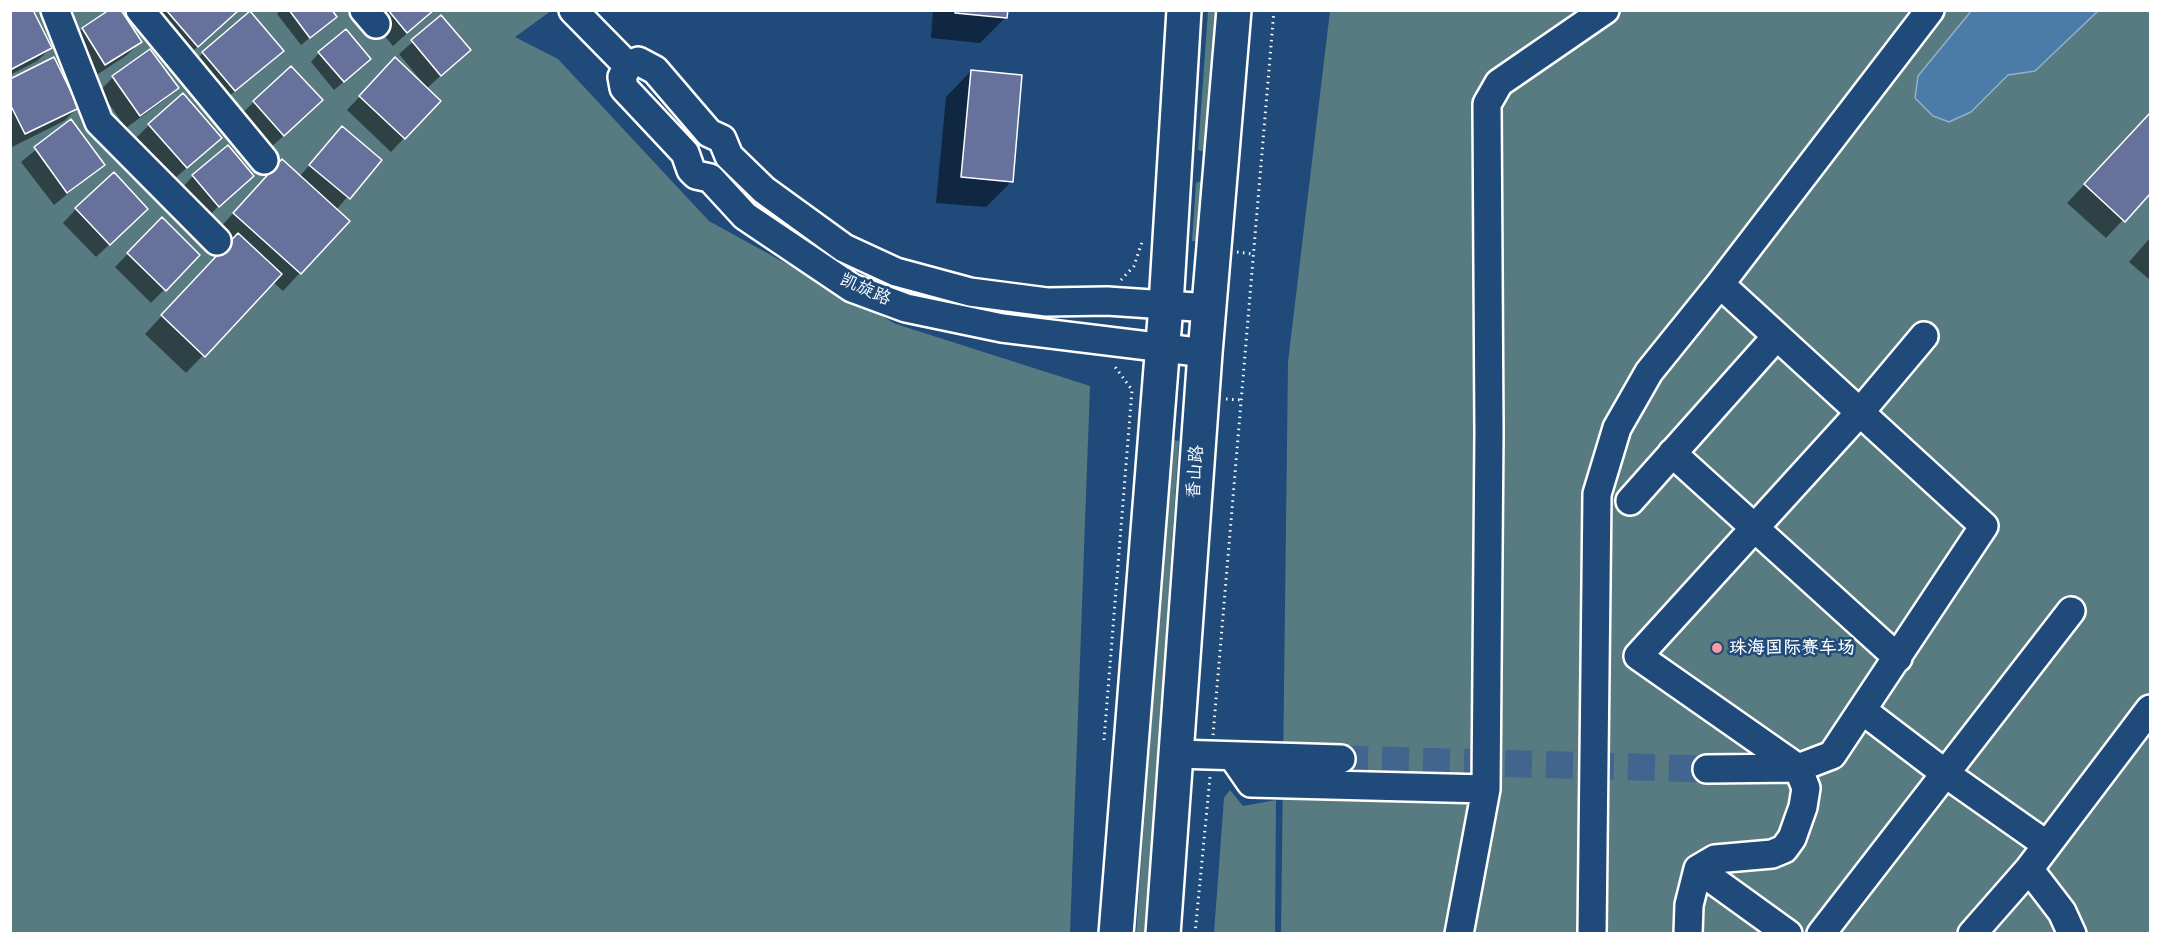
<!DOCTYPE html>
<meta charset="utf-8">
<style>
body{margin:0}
#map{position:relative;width:2161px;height:944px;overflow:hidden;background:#1f4a7a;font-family:"Balsamiq Sans",sans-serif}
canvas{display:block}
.frame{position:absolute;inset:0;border:12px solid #fff;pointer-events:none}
</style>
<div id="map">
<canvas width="2161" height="944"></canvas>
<div class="frame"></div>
</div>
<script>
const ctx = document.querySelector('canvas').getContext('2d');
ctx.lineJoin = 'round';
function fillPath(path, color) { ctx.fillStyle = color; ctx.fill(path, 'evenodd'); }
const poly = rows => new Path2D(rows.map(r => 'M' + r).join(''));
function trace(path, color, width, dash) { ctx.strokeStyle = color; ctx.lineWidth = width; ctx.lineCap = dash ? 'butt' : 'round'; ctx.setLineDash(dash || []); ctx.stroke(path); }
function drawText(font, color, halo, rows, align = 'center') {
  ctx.font = font + ' "Balsamiq Sans","LXGW WenKai TC",sans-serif'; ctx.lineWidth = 5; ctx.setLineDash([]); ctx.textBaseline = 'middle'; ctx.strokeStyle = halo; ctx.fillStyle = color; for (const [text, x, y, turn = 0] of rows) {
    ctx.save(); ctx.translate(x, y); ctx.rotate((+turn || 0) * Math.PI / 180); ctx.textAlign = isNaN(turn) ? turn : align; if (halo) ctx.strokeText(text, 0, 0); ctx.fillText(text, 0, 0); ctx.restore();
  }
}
fillPath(poly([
 [10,11,551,11,515,37,558,59,709,221,896,324,1090,386,1070,933,11,933],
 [1208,11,1218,11,1208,149,1204,152,1198,150],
 [1330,11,2150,11,2150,933,1281,933,1288,362],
 [1201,181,1205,184,1201,241,1192,241,1196,183],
 [1172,440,1179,441,1166,630,1169,654,1146,933,1136,934],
 [1230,790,1243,806,1276,800,1275,933,1214,933,1224,798]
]), '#577b81');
const water = poly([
 [1972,10,2098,10,2098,11,2035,71,2008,75,1971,112,1949,122,1933,116,1915,98,1918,76,1972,10]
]);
fillPath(water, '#4b7ca8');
trace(water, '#93b0cb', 1.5);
fillPath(poly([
 [112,10,140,42,127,55,92,78,69,42,82,29],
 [162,10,238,10,184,59,151,22],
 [280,10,330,10,335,17,301,45,277,14],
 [372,10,433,10,393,46,367,15],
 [933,10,1006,10,1006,17,980,43,931,38],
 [10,12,51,48,37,61,10,75],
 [441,17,469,50,426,89,439,101,391,152,347,110,382,73,423,83,399,54],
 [150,51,177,88,163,101,126,128,100,91,113,77],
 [282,51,221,103,190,66,203,53],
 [319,53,360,68,334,90,311,62],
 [291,68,308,114,270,148,240,115],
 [971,71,1011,182,986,207,936,203,946,97],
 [10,81,77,108,64,121,12,147],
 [2150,115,2150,191,2106,238,2067,203],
 [71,121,103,165,54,205,21,162],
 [149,125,206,151,173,180,136,138],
 [342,128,380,160,336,210,348,221,283,291,273,282,186,373,145,334,220,253,217,231,264,179,299,177],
 [193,176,252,176,205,219,180,190],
 [76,209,133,222,96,257,63,223],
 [162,219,198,255,151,303,115,267],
 [2150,238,2150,280,2129,262]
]), '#0007');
const building = poly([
 [10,10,33,10,52,48,10,70,10,10],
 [109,10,121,10,142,42,105,65,82,28,109,10],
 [166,10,239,10,198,47,166,10],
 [289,10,332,10,337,17,310,38,289,10],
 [388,10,434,10,407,33,388,10],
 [956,10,1008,10,1007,18,955,13,956,10],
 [250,11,284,51,235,91,202,52,250,11],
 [441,15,471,50,441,76,411,40,441,15],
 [346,29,371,59,344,82,318,52,346,29],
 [150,49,179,88,140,116,112,76,150,49],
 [54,57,79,108,25,134,10,104,10,79,54,57],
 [395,57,441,101,405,139,359,96,395,57],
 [291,66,323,100,284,136,253,101,291,66],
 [971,70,1022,75,1013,182,961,177,971,70],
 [183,93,222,138,187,168,148,124,183,93],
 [2150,113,2150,194,2125,222,2084,184,2150,113],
 [71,119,105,165,67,193,34,147,71,119],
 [342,126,382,160,350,199,309,165,342,126],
 [228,145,254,176,219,207,192,175,228,145],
 [282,159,350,221,301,274,233,213,282,159],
 [114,172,148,209,110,245,75,208,114,172],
 [162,217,200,255,166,291,127,253,162,217],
 [238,233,282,274,205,357,161,315,238,233]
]);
fillPath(building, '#67729c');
trace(building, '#fff', 1.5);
trace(poly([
 [1341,759,1707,769]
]), '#41658e', 27, [27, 14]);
const minor = poly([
 [55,10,99,122,217,241],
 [140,10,264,160],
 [364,10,376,24],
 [573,10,628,66],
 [1205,353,1002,328,906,308,852,288,745,216,710,178,696,175,691,170,685,153,624,88,622,77,628,66,638,61,655,70,709,133,722,139,729,156,764,190,844,248,896,272,970,292,1047,302,1107,301,1210,308],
 [1672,453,1898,658],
 [1630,501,1776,337],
 [1862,710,1946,774,2047,845],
 [1176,754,1341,759],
 [1233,757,1251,783,1486,789],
 [1707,769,1798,768,1832,755,1984,526,1720,284],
 [1698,869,1788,934],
 [2029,869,2062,912,2072,934],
 [1459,934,1486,789,1489,432,1487,104,1499,83,1605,10],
 [1592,934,1597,494,1617,428,1649,372,1720,284,1930,10],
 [1688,934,1689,905,1698,869,1715,859,1772,854,1784,849,1792,838,1803,807,1806,788,1798,768,1638,656,1861,411,1924,336],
 [1821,934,2071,611],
 [1972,934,2029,869,2150,709]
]);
const major = poly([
 [1116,934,1166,305,1184,10],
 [1163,934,1205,353,1234,10]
]);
trace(minor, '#fff', 32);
trace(major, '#fff', 38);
trace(poly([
 [1237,252,1253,254],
 [1121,280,1134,266,1143,239],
 [1226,399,1240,400],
 [1213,735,1274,10],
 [1104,740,1132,390,1113,364],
 [1195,934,1210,777]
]), '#fff', 3, [1.5, 4.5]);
trace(minor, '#1f4a7a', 27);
trace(major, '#1f4a7a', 33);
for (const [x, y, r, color] of [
 [1717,648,6,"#ff9aa2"]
]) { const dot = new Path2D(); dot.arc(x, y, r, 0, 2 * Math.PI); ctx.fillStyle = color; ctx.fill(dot); trace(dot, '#1f4a7a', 2); }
drawText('18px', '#fff', '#1f4a7a', [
 ["凯旋路",865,290,24],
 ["香山路",1196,472,-86]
]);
drawText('bold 18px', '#fff', '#1f4a7a', [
 ["珠海国际赛车场",1729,648]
], 'left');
</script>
